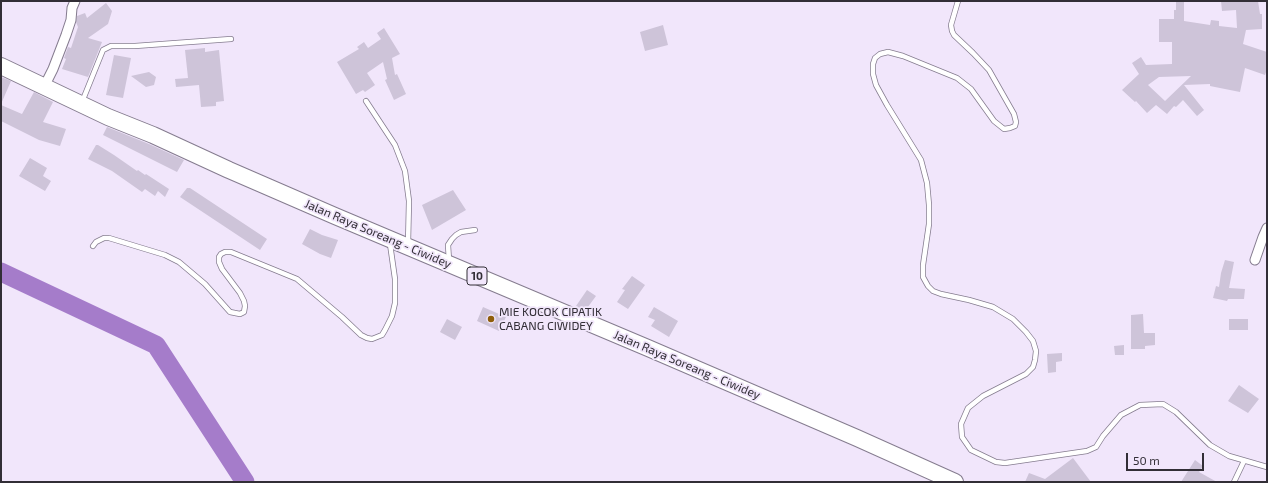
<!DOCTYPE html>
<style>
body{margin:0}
#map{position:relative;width:1268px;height:483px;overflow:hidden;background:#f1e6fb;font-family:"Exo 2",sans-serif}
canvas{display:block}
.frame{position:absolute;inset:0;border:2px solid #322e36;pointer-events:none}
.scale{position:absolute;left:1126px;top:453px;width:78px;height:18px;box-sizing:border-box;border:2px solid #322e36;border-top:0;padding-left:5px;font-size:12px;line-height:14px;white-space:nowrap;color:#322e36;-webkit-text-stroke:3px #f1e6fb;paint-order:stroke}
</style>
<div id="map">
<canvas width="1268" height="483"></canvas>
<div class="frame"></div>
<div class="scale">50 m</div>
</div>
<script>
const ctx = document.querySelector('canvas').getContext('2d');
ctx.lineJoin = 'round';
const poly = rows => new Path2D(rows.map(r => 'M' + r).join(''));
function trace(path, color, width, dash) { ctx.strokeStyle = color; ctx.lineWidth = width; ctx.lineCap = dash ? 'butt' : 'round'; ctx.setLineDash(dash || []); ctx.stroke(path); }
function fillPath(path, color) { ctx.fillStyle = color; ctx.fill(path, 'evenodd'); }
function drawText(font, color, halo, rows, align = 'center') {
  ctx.font = font + ' "Exo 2",sans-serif'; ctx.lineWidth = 3.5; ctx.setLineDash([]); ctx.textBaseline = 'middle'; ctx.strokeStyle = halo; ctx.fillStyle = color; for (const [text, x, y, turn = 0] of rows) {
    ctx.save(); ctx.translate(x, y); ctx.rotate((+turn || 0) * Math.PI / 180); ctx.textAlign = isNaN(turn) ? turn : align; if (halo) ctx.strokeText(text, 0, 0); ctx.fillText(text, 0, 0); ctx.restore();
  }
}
trace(poly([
 [1,272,156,345,245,482]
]), '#a57cca', 19);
fillPath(poly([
 [1176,1,1184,1,1184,21,1210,25,1211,20,1219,21,1219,26,1237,28,1236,10,1222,11,1221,1,1258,1,1260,14,1262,14,1262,29,1246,30,1243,44,1267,52,1267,69,1265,75,1245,68,1240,92,1210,86,1210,84,1184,85,1204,110,1197,116,1183,100,1176,107,1174,106,1167,114,1156,105,1147,113,1136,101,1135,102,1122,90,1139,74,1132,63,1141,57,1146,65,1172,64,1172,42,1159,42,1159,19,1174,19,1174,10,1176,10],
 [1191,76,1165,101,1148,85,1159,77],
 [106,3,112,11,108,24,88,38,102,42,88,77,62,69,66,59,64,58,68,47,71,48,78,27,76,22,77,16,85,13,87,18],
 [663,25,668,45,645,51,640,32],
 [384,28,400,54,392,58,395,75,397,74,406,94,394,100,385,80,387,79,383,62,367,73,375,85,365,92,363,90,356,94,337,62,359,49,357,47,364,42,368,48,381,39,377,33],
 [205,48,205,52,219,50,224,101,216,102,216,106,201,107,199,85,176,87,175,79,188,78,185,50],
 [114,55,131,58,123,98,106,95],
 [149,72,156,77,154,85,146,87,131,76],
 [1,77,11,81,1,104],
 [34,92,53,102,43,122,66,129,60,146,39,140,1,121,1,105,22,114],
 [107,127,149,144,184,160,177,172,103,135],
 [96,145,98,145,114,155,137,171,138,170,145,175,146,174,169,189,165,197,158,191,155,196,145,189,142,192,112,171,88,159],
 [30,158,47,168,43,176,51,181,45,191,19,176],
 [187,188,190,188,267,239,260,250,180,197],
 [453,190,466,210,432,230,422,205],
 [310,229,322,235,338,240,331,258,320,254,302,244],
 [1225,260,1234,262,1229,288,1245,289,1244,299,1228,299,1227,301,1213,298,1216,286,1219,287,1221,273],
 [632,276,645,285,628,309,617,302,625,290,622,289],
 [587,290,596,296,585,311,576,306],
 [483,307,506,317,499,331,477,321],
 [654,307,678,321,669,337,651,326,655,320,648,317],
 [1143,314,1144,333,1155,333,1155,345,1145,346,1145,349,1131,349,1131,315],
 [447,319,462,327,455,340,440,332],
 [1229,319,1248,319,1248,330,1229,330],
 [1124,345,1124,355,1115,355,1114,346],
 [1062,353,1062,361,1056,362,1056,372,1048,373,1047,354],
 [1239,385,1259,399,1248,413,1228,401],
 [1073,458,1091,482,1025,482,1029,473,1045,479],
 [1195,460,1203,466,1199,472,1217,482,1181,482]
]), '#cec4d9');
const lane = poly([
 [958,1,951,25,952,31,954,35,973,53,989,70,1014,114,1016,122,1015,126,1010,128,1004,129,994,121,971,89,957,78,903,56,888,52,880,54,875,58,873,64,873,74,876,85,887,105,921,160,927,183,929,205,929,224,923,265,923,277,928,286,933,291,941,294,969,300,993,307,1013,319,1026,332,1033,341,1036,351,1035,360,1033,367,1026,374,983,396,968,408,961,424,962,437,971,450,996,462,1005,463,1087,451,1096,447,1103,436,1121,415,1140,405,1163,404,1176,412,1210,445,1229,456,1267,467],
 [366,101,395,145,405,171,409,201,408,244],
 [82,102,103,50,111,46,135,46,231,39],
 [93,246,96,242,104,238,109,238,165,255,179,262,205,284,230,312,240,314,244,312,245,306,244,301,240,293,222,269,219,262,219,257,221,254,225,252,231,252,297,279,342,317,361,335,367,338,372,339,382,335,385,330,392,316,395,303,395,279,390,244],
 [449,260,448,245,452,239,456,235,461,232,475,230],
 [1234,482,1244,461]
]);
const street = poly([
 [44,87,53,69,66,35,71,20,72,8,75,1],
 [1255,260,1263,237,1267,228]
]);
const highway = poly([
 [1,66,108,117,153,135,229,170,335,216,648,348,857,438,955,482]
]);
trace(lane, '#857c8f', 6);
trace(street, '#857c8f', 11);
trace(highway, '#857c8f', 18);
trace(lane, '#fff', 4.5);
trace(street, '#fff', 9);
trace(highway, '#fff', 16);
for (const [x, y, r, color] of [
 [491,319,4,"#8f5e0a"]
]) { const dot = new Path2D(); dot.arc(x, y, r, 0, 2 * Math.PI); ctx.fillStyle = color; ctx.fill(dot); trace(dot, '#f1e6fb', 1.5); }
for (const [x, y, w] of [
 [477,276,20]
]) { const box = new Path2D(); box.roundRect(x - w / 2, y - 9, w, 18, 3); ctx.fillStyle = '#f1e6fb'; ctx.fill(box); trace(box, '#322e36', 1); }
drawText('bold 11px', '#322e36', null, [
 ["10",477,276]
]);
drawText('12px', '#322e36', '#f1e6fb', [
 ["Jalan Raya Soreang - Ciwidey",378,234,23],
 ["Jalan Raya Soreang - Ciwidey",687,365,23]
]);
drawText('12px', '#322e36', '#f1e6fb', [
 ["MIE KOCOK CIPATIK",499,312],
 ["CABANG CIWIDEY",499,326]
], 'left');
</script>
